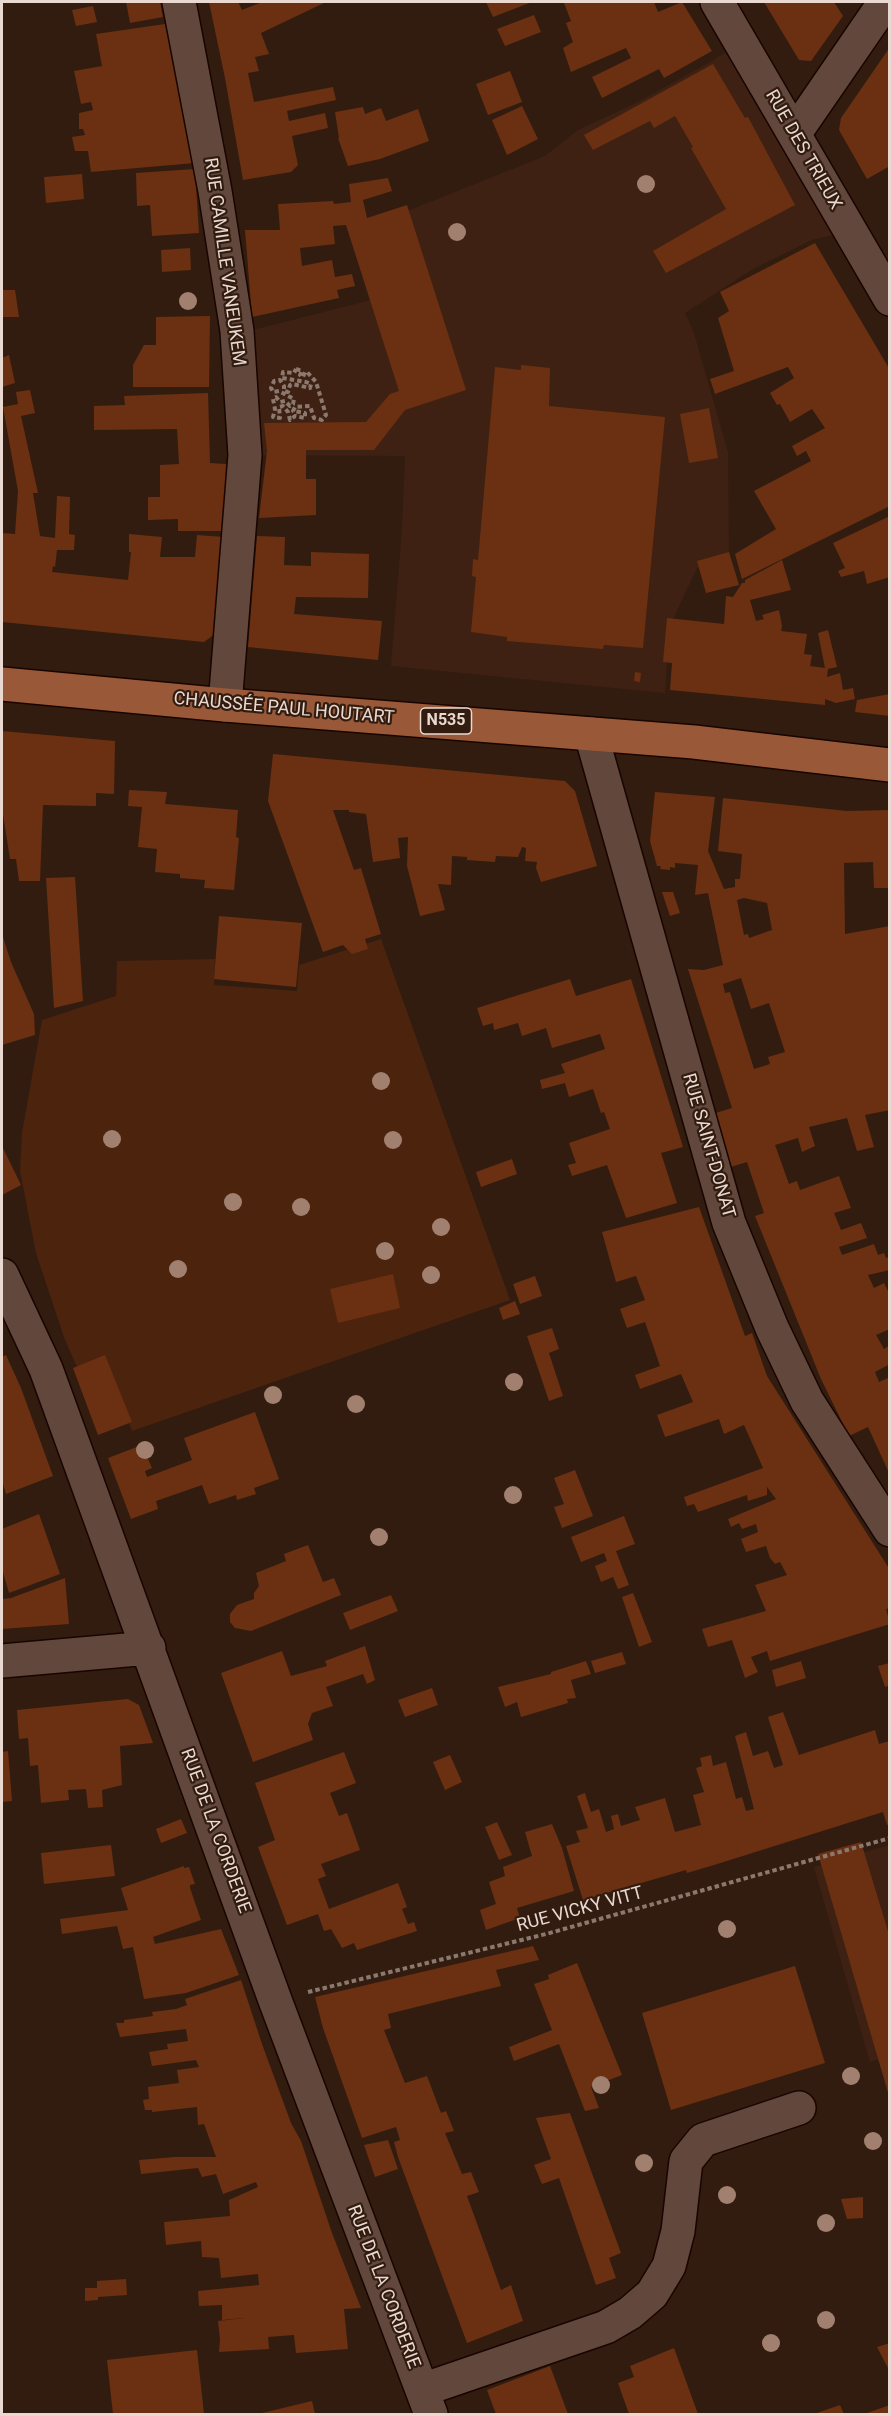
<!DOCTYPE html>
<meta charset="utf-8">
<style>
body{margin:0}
#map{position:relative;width:891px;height:2416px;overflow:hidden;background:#321c10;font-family:Roboto,sans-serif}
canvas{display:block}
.frame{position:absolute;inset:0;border:3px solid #e9d9d1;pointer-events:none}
</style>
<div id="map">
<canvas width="891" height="2416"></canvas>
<div class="frame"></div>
</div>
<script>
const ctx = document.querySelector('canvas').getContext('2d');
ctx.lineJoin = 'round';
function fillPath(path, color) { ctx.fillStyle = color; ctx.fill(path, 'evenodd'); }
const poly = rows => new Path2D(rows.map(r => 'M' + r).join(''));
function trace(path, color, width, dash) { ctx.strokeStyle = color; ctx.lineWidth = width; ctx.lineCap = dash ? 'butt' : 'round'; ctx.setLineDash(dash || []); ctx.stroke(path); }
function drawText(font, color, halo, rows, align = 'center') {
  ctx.font = font + ' Roboto,sans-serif'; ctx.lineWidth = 4.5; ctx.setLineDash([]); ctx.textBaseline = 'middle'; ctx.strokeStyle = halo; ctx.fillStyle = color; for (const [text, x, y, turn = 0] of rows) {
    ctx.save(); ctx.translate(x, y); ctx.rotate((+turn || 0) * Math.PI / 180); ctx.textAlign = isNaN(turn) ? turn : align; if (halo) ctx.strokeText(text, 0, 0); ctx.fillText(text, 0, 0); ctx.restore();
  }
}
fillPath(poly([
 [740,43,850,231,812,240,753,269,685,313,694,333,728,452,729,559,697,568,669,628,665,693,391,666,402,529,405,456,245,455,237,331,257,329,371,300,348,231,405,212,545,156,578,130,638,102,712,61],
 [889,1845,889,2056,870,2062,814,1867]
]), '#3e2112');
fillPath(poly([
 [381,939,510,1300,132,1431,108,1367,81,1376,65,1340,36,1253,20,1171,22,1133,42,1020,116,996,117,961,215,959,214,985,297,991,299,965]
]), '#4c230d');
fillPath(poly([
 [126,2,160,2,163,17,130,23],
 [209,2,238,2,242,10,262,2,323,2,324,3,261,33,269,54,255,57,259,71,248,73,254,102,333,87,336,100,287,111,289,121,325,113,328,128,292,136,298,165,291,172,243,180,225,78],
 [486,2,532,2,493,17],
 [570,2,654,2,658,12,682,2,712,51,664,78,659,69,602,98,592,77,631,58,626,48,571,72,563,48,573,42,566,23,571,21,564,3],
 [764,2,834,2,843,16,811,61,799,60],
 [93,6,97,22,76,26,72,10],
 [534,15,541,32,505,46,497,29],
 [165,24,195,163,91,172,88,151,75,151,72,137,85,135,83,129,79,129,79,113,93,110,91,102,81,104,74,71,102,66,96,34],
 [890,47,890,166,867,179,839,130,841,118],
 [713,64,745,118,748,117,795,205,666,273,653,251,726,209,691,148,693,147,675,116,654,128,650,121,593,150,584,135],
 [510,71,522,102,488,115,476,84],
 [522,106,538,139,507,155,492,120],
 [363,107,365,114,381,108,386,121,418,109,429,141,380,159,348,166,338,138,339,138,335,112],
 [195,169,199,233,152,236,150,205,137,206,136,173],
 [82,174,84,199,46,203,44,177],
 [388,178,392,191,363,200,367,218,407,205,466,390,405,410,374,450,306,450,306,479,316,479,316,515,259,518,267,451,264,423,366,422,390,394,399,391,346,225,333,226,335,244,300,248,302,266,332,260,335,277,352,274,355,286,337,290,339,298,252,317,245,230,280,230,278,204,333,201,334,204,351,202,349,184],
 [815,243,890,370,890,506,742,579,735,554,776,529,754,491,811,461,806,451,797,456,792,446,825,428,812,409,790,422,780,404,777,405,770,393,794,378,788,367,715,394,710,379,734,371,718,318,729,311,720,292],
 [190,248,191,270,162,272,161,250],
 [2,290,15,290,19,317,3,317],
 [210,316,209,387,133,387,133,365,144,345,156,345,156,317],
 [9,355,15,383,2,387,2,358],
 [521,365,550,368,549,406,665,417,643,648,604,645,603,649,507,641,507,637,471,632,476,577,472,576,473,559,478,560,495,367,521,370],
 [30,390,35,413,21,416,38,493,33,493,40,536,55,538,57,496,70,497,69,534,75,535,74,550,57,550,55,567,53,566,52,572,128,580,131,552,129,552,129,534,162,537,160,557,195,557,197,535,224,537,215,634,204,642,2,622,2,533,15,534,18,491,3,407,18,404,16,392],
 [208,393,210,463,226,464,226,531,178,531,178,519,148,520,148,497,160,497,160,465,179,464,177,429,94,430,94,406,125,405,124,396],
 [709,408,718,458,689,463,680,414],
 [890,516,890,577,867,584,864,571,841,577,838,571,845,568,833,543],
 [257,536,285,537,284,565,311,566,311,552,369,554,368,598,296,597,294,614,382,621,378,660,248,647],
 [729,552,739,585,706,593,697,561],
 [782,560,791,590,750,600,756,621,764,619,762,615,779,610,782,626,781,631,807,634,804,654,812,655,810,666,825,668,818,633,828,630,837,667,828,669,827,677,840,673,843,690,853,688,855,699,836,703,825,699,825,705,670,690,672,663,663,662,667,618,724,624,726,596,733,597,742,583,745,583,745,580],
 [635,672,641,673,640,682,634,681],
 [890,694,890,716,855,712,857,700],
 [2,731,115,741,114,794,96,793,96,806,43,805,40,881,19,881,16,859,10,859,2,808],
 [273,754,565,781,575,791,597,866,541,882,536,868,537,862,525,861,526,848,522,847,518,857,496,856,495,862,467,860,467,857,452,856,451,885,438,884,445,910,420,916,407,866,408,837,398,838,400,858,373,862,366,814,349,812,349,810,333,810,354,870,361,868,381,934,365,939,368,949,352,954,343,945,323,952,268,801],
 [129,790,167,792,165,804,238,810,236,837,239,838,234,890,204,888,205,880,180,878,180,874,155,872,157,849,138,847,142,807,128,806],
 [655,792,715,797,708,851,724,889,735,887,735,879,740,879,742,854,718,851,723,798,847,811,890,810,890,888,874,888,873,862,844,863,845,934,890,926,890,1110,865,1115,874,1147,857,1151,847,1118,809,1127,815,1146,802,1152,798,1138,775,1145,789,1184,797,1181,800,1190,839,1176,851,1208,834,1213,841,1230,861,1223,867,1238,839,1247,842,1255,874,1244,878,1255,884,1253,886,1258,890,1257,890,1270,868,1275,874,1288,884,1283,890,1295,890,1329,876,1335,884,1349,890,1345,890,1364,875,1372,879,1382,890,1377,890,1475,868,1427,849,1436,821,1379,755,1216,764,1213,747,1162,724,1169,709,1115,732,1108,688,969,704,970,723,965,708,893,695,895,698,865,675,863,675,868,670,867,670,870,660,869,661,866,657,866,650,841],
 [744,898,767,903,772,930,749,938,748,934,744,935,737,900],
 [741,978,751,1009,769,1003,785,1052,768,1057,770,1064,754,1069,730,992,725,993,723,984],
 [75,877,83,1001,54,1008,46,878],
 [662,892,673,892,680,913,670,916],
 [219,916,302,923,296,987,214,979],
 [2,934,11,962,34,1014,35,1035,2,1045],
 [570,979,576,996,631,979,683,1147,661,1153,677,1203,626,1218,607,1165,572,1176,568,1165,576,1163,569,1143,610,1129,604,1112,601,1113,593,1089,569,1097,565,1083,542,1089,540,1080,565,1073,561,1064,605,1049,600,1034,552,1048,546,1028,522,1036,518,1023,494,1030,493,1023,483,1026,477,1008],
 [2,1146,21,1185,2,1195],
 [512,1159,517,1174,481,1187,476,1172],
 [699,1207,745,1336,752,1333,767,1376,890,1570,890,1608,886,1609,890,1624,770,1661,767,1651,751,1657,758,1672,745,1678,732,1640,708,1647,702,1629,766,1611,755,1585,787,1575,780,1562,775,1564,770,1558,766,1546,746,1552,741,1539,758,1532,756,1524,742,1529,739,1523,731,1527,728,1519,776,1499,767,1487,767,1495,748,1501,747,1495,698,1512,694,1504,687,1506,684,1497,763,1468,744,1425,724,1434,719,1419,665,1437,657,1415,693,1402,681,1374,640,1389,635,1375,660,1366,645,1322,627,1328,620,1309,645,1300,636,1276,616,1282,602,1232],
 [393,1274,400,1308,338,1323,330,1289],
 [535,1276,542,1296,520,1304,513,1284],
 [515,1301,520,1314,503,1320,499,1308],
 [552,1328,559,1349,549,1353,563,1396,549,1401,527,1336],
 [6,1355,21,1388,53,1476,6,1494,2,1481,2,1357],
 [105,1355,132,1422,98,1435,73,1368],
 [255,1412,279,1479,254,1488,256,1494,237,1500,236,1495,209,1504,202,1485,159,1500,156,1501,158,1509,131,1519,108,1458,142,1445,152,1468,145,1471,147,1477,192,1460,184,1438],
 [575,1470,593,1516,562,1528,554,1507,564,1504,554,1478],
 [39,1514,60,1574,9,1593,2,1569,2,1529],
 [624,1516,635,1544,616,1551,629,1585,618,1589,613,1577,601,1582,595,1566,607,1561,604,1553,581,1562,571,1537],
 [308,1545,323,1582,334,1578,341,1595,251,1631,235,1628,230,1622,230,1614,237,1605,254,1599,254,1593,259,1586,256,1573,286,1561,284,1554],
 [65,1578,69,1624,2,1629,2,1599,11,1598],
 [633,1593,652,1642,639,1647,622,1597],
 [391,1595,398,1611,350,1630,343,1613],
 [365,1646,375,1680,367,1684,363,1674,326,1687,333,1706,312,1713,308,1724,313,1740,253,1762,221,1673,282,1651,291,1676,327,1666,325,1661],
 [622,1652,626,1664,595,1673,591,1661],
 [586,1661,591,1674,571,1680,576,1698,567,1699,568,1703,521,1717,517,1702,505,1707,498,1687,551,1674,551,1672],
 [801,1661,806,1678,776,1687,772,1670],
 [890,1663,890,1685,885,1687,878,1666],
 [432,1688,438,1705,405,1717,398,1700],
 [128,1699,139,1705,153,1743,120,1746,122,1785,102,1790,103,1807,88,1808,86,1789,68,1790,69,1800,41,1803,38,1765,30,1766,28,1738,19,1739,17,1710],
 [783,1712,799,1755,875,1730,879,1744,890,1741,890,1824,887,1825,883,1812,714,1865,687,1873,686,1870,583,1900,566,1846,580,1842,576,1831,588,1828,577,1796,585,1793,591,1812,599,1809,606,1832,614,1829,611,1816,618,1814,621,1826,640,1820,635,1807,665,1798,675,1832,701,1825,693,1795,704,1792,696,1768,702,1766,700,1758,711,1755,713,1766,726,1762,736,1799,742,1797,746,1811,754,1809,735,1736,746,1732,753,1756,768,1751,774,1768,783,1765,768,1717],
 [8,1751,12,1801,2,1802,2,1752],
 [344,1752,356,1783,330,1793,339,1816,347,1813,360,1850,321,1864,326,1876,318,1879,329,1909,398,1883,407,1907,402,1909,408,1924,414,1922,417,1931,357,1950,354,1943,342,1948,331,1929,324,1931,318,1914,287,1925,258,1847,275,1840,255,1783],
 [450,1755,462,1782,445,1790,433,1762],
 [181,1819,187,1833,161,1843,156,1829],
 [497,1822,512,1855,499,1860,485,1827],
 [552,1824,562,1848,574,1891,517,1908,520,1918,486,1930,480,1910,496,1904,489,1882,505,1876,503,1867,532,1856,525,1832],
 [861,1842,890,1938,889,2096,818,1854],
 [111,1845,115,1876,44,1884,41,1853],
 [184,1866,184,1868,189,1867,195,1884,190,1885,190,1888,201,1920,153,1937,155,1944,221,1929,239,1975,186,1993,144,1999,133,1947,123,1949,117,1926,62,1934,60,1919,128,1910,121,1888],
 [533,1946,539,1960,496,1970,501,1986,388,2014,391,2028,384,2030,405,2083,427,2076,441,2113,446,2111,454,2131,445,2133,462,2174,471,2172,479,2192,467,2196,487,2251,501,2290,511,2285,523,2321,467,2343,398,2157,394,2142,400,2140,396,2127,362,2138,323,2028,315,1997],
 [577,1963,622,2075,591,2087,599,2108,585,2111,559,2044,514,2061,509,2047,552,2030,534,1984,549,1979,548,1975],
 [795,1966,825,2063,671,2110,642,2013],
 [241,1980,262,2044,291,2123,301,2141,332,2233,361,2308,344,2309,348,2349,296,2353,294,2335,268,2337,269,2349,219,2352,220,2339,218,2321,244,2318,222,2320,222,2305,199,2306,198,2291,259,2285,258,2274,221,2278,219,2258,202,2257,201,2241,166,2245,164,2222,230,2216,229,2200,258,2187,256,2182,223,2194,216,2174,202,2177,198,2168,141,2174,139,2160,175,2157,216,2157,204,2124,198,2125,197,2107,152,2112,152,2110,145,2110,143,2100,149,2099,148,2087,179,2083,177,2070,199,2067,196,2060,152,2066,149,2052,168,2049,167,2044,188,2041,186,2029,120,2037,116,2023,124,2023,124,2020,153,2016,152,2012,176,2009,187,2005,185,1999],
 [570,2113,621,2253,609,2258,616,2278,596,2285,559,2178,542,2184,534,2165,551,2159,536,2118],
 [388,2140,398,2169,375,2177,364,2145],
 [863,2197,863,2218,847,2219,841,2199],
 [126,2279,127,2295,98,2297,98,2300,85,2301,85,2288,97,2288,97,2281],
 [890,2343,890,2372,877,2347],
 [674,2348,698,2414,629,2414,618,2383,634,2377,630,2366],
 [197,2350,204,2414,113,2414,107,2360],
 [550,2366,568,2414,496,2414,487,2390],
 [312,2401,315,2414,258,2414],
 [840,2405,844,2414,814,2414],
 [890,2405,890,2414,864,2414]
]), '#6a3011');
const street = poly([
 [179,2,215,191,237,331,245,455,225,705],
 [795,133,885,2],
 [591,734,729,1223,772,1328,807,1401,890,1530],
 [2,1275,46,1369,275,2000,431,2414],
 [2,1661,149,1648],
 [422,2390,606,2327,630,2313,652,2294,669,2266,678,2231,686,2161,703,2140,799,2108]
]);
const secondary = poly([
 [717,2,890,299]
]);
const primary = poly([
 [2,684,225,705,694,742,890,765]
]);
trace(street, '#190500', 36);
trace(secondary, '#190500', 36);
trace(primary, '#190500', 36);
trace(poly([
 [296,369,302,371,300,375,303,377,305,372,307,372,316,382,326,415,322,420,314,418,310,406,295,407,293,411,305,413,305,418,295,416,290,420,288,412,283,406,279,407,280,418,273,417,275,409,273,399,276,397,280,402,285,401,290,406,293,404,294,399,279,391,273,392,271,388,274,381,280,380,284,386,284,391,288,392,290,385,292,384,310,388,311,384,306,382,282,378,283,372,294,373,296,369],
 [308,1992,546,1934,890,1838]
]), '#8b786e', 4, [4.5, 3]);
trace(street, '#62483c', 33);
trace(secondary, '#62483c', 33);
trace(primary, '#995938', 33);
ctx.fillStyle = '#a2806f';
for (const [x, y] of [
 [646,184],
 [457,232],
 [188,301],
 [381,1081],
 [112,1139],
 [393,1140],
 [233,1202],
 [301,1207],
 [441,1227],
 [385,1251],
 [178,1269],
 [431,1275],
 [514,1382],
 [273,1395],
 [356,1404],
 [145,1450],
 [513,1495],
 [379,1537],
 [727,1929],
 [851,2076],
 [601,2085],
 [873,2141],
 [644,2163],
 [727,2195],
 [826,2223],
 [826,2320],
 [771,2343]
]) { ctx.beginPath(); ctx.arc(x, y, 9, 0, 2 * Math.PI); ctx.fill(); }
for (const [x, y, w] of [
 [446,721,51]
]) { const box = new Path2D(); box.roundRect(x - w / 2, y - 13, w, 26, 4.5); ctx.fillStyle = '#321c10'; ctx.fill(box); trace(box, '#e9d9d1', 1.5); }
drawText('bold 16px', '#e9d9d1', null, [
 ["N535",446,721]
]);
drawText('18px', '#e9d9d1', '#321c10', [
 ["RUE DES TRIEUX",803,150,60],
 ["RUE CAMILLE VANEUKEM",224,262,82],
 ["CHAUSSÉE PAUL HOUTART",284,709,5],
 ["RUE SAINT-DONAT",708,1146,74],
 ["RUE DE LA CORDERIE",215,1831,70],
 ["RUE VICKY VITT",580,1910,-15],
 ["RUE DE LA CORDERIE",383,2287,69]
]);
</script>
